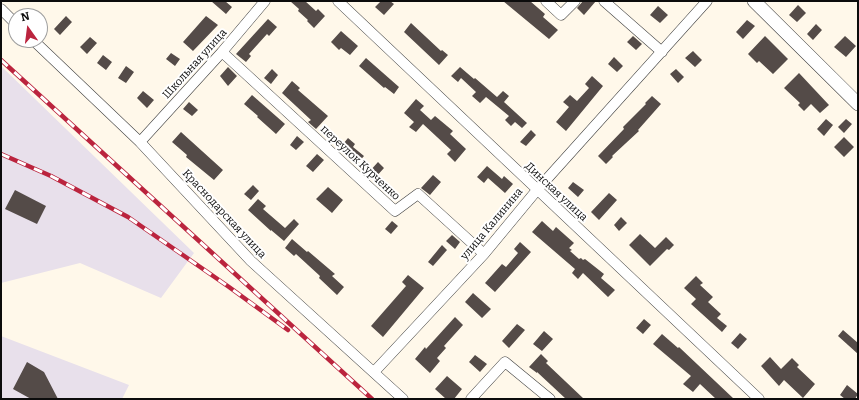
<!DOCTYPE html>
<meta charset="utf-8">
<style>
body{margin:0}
#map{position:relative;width:859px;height:400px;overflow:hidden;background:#fff8ea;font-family:Bitter,serif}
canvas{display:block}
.frame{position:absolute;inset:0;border:2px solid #0c0c0c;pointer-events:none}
.north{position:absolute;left:8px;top:8px;width:40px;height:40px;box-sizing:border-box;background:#fff;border:1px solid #9e9e9e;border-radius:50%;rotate:346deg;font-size:11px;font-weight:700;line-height:16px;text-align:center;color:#0c0c0c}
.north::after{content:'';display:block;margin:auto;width:14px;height:18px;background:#bb243e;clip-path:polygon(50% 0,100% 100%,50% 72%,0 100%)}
</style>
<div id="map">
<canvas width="859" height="400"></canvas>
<div class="frame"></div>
<div class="north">N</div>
</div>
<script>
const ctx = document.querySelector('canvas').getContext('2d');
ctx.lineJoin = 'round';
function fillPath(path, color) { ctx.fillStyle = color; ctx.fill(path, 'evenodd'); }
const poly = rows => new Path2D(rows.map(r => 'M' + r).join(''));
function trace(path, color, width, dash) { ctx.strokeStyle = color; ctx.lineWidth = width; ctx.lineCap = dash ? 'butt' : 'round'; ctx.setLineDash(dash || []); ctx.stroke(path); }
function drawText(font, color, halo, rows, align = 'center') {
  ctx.font = font + ' Bitter,serif'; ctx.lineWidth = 4; ctx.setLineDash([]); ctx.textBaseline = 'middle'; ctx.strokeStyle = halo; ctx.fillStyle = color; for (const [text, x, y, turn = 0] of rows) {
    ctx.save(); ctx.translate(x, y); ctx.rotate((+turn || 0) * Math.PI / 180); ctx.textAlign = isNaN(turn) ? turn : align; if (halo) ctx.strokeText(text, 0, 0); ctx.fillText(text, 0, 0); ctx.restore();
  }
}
fillPath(poly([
 [1,66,194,253,161,298,80,263,1,283],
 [1,336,129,385,122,399,1,399]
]), '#e8e0eb');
fillPath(poly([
 [211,1,225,1,232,7,226,14],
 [290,1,305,1,316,11,318,9,325,16,314,28,307,21,308,20,298,11,299,9],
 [381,1,390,1,394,4,384,15,375,7],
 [503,1,530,1,545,14,543,17,558,30,549,39],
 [583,1,596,1,584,15,577,8],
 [798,5,806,13,797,22,789,15],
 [658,6,668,15,660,23,650,15],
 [66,16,72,22,60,35,54,29],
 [206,16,218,25,193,51,183,42],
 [268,19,277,27,269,36,267,34,249,54,251,56,246,62,236,54],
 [747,20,755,26,743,39,736,32],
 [411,23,441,51,442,50,448,55,439,65,404,32],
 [816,24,822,30,813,40,807,34],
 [341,31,358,46,350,55,341,48,339,50,331,42],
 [633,36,642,44,636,50,627,42],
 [765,36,788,59,773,74,759,61,757,63,748,54],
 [845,36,856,46,846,57,834,47],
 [90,37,97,43,87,54,80,47],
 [693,51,702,60,695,67,685,58],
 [171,53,180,59,175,66,166,59],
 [103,55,112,62,106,70,97,63],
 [614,57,623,66,617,72,608,64],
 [366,58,399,87,394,94,385,87,384,88,359,66],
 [126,66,134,72,126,83,118,78],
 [228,67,237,76,228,86,220,76],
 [460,67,474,79,475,78,497,97,503,91,509,96,504,102,527,123,522,128,515,122,511,126,505,120,509,116,486,97,480,103,472,96,476,92,461,78,458,82,451,76],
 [272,69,278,75,271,84,264,78],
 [676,69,684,77,678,83,670,74],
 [799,73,829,105,820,113,811,104,804,111,798,105,800,103,784,88],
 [592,76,603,86,566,131,556,122,569,107,563,102,570,95,577,101,589,88,585,84],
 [292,81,300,88,298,90,328,116,316,129,308,122,311,120,282,93],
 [143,91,154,100,147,108,137,98],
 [252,95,285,124,276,134,257,117,258,116,244,104],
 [652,96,661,104,638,130,639,131,612,156,613,157,606,164,598,156,624,129,623,127,646,104,645,103],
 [416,99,424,106,420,110,431,120,435,116,453,131,450,134,466,149,455,162,447,154,451,150,423,124,416,132,409,127,414,122,404,113],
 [189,102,198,110,192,116,183,109],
 [826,119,833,125,824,136,817,129],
 [846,119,852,124,844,133,838,127],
 [531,130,536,135,526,146,520,142],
 [181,132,223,170,214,180,186,157,187,155,172,142],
 [297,136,304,142,296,150,290,145],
 [844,137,854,147,844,157,834,147],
 [348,138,355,144,353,147,364,156,357,164,339,149],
 [317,154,324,160,313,172,306,166],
 [378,162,384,168,375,178,369,172],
 [487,166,502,179,504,176,513,184,505,193,488,178,484,183,477,177],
 [433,175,441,182,430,195,421,188],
 [573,182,584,190,578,197,568,188],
 [253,185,259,191,251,200,244,194],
 [328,187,343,200,332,213,316,199],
 [15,190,46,206,37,224,5,209],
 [609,193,617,200,599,220,591,212],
 [258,199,266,206,263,209,285,228,294,219,299,224,284,241,271,230,271,231,248,210],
 [621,217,627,223,619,231,614,225],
 [392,221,398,226,391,234,385,229],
 [542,221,553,231,556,227,574,243,569,248,572,250,570,251,579,259,581,258,583,260,585,259,604,274,601,278,615,290,608,297,583,273,578,279,572,273,575,269,532,232],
 [640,234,655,248,666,237,674,245,669,250,667,249,650,266,629,245],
 [452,235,460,242,455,249,446,241],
 [292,239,307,252,308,251,335,274,332,276,344,287,337,295,319,278,320,276,296,254,294,256,285,248],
 [520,242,531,252,495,292,485,283,502,264,506,267,518,253,514,249],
 [442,245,447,250,433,266,428,262],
 [408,275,424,288,383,337,371,326,406,286,402,282],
 [696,276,703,283,700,285,713,297,708,302,721,314,717,318,727,326,722,332,691,304,696,299,684,288],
 [473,293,491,309,482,318,465,302],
 [455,317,463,325,444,346,446,348,437,358,440,361,430,373,415,359,425,347,426,349],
 [644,319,651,325,643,334,636,328],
 [517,324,525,330,509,348,502,341],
 [843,330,858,343,858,354,838,336],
 [544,331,553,339,542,351,533,344],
 [740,333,747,339,738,349,731,343],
 [662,334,678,348,679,347,734,399,716,399,700,384,693,392,683,384,691,376,653,344],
 [541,354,548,361,546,363,584,399,566,399,537,372,537,373,529,367],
 [475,355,487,364,480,372,469,362],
 [770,357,781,369,792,358,799,365,797,367,815,384,803,398,784,380,779,386,761,366],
 [27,362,44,372,58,399,31,399,13,389],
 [447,376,462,389,454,399,446,399,435,389],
 [847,385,858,394,855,399,845,399,840,395]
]), '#544b48');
const minor = poly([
 [338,1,759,399],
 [546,1,561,15,575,1],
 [604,1,662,52],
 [1,9,16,24],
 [33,40,140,142,251,261,403,399],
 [222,52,395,211,418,194,484,254],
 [140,142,222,52,265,1],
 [374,372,484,254,537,190,707,1],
 [471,399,505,362,550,399]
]);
const tertiary = poly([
 [754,1,858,104]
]);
trace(minor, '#3f3f3f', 11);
trace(tertiary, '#3f3f3f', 14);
trace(minor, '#fff', 10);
trace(tertiary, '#fff', 13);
const rail = poly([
 [1,60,372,399],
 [1,154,51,176,128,217,229,287,288,330]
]);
trace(rail, '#bb243e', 4.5);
trace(rail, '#fff', 3, [9]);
drawText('11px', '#0c0c0c', '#fff', [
 ["Школьная улица",195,64,-48],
 ["переулок Курченко",360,163,43],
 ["Динская улица",556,192,43],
 ["Краснодарская улица",224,214,47],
 ["улица Калинина",492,224,-50]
]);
</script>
